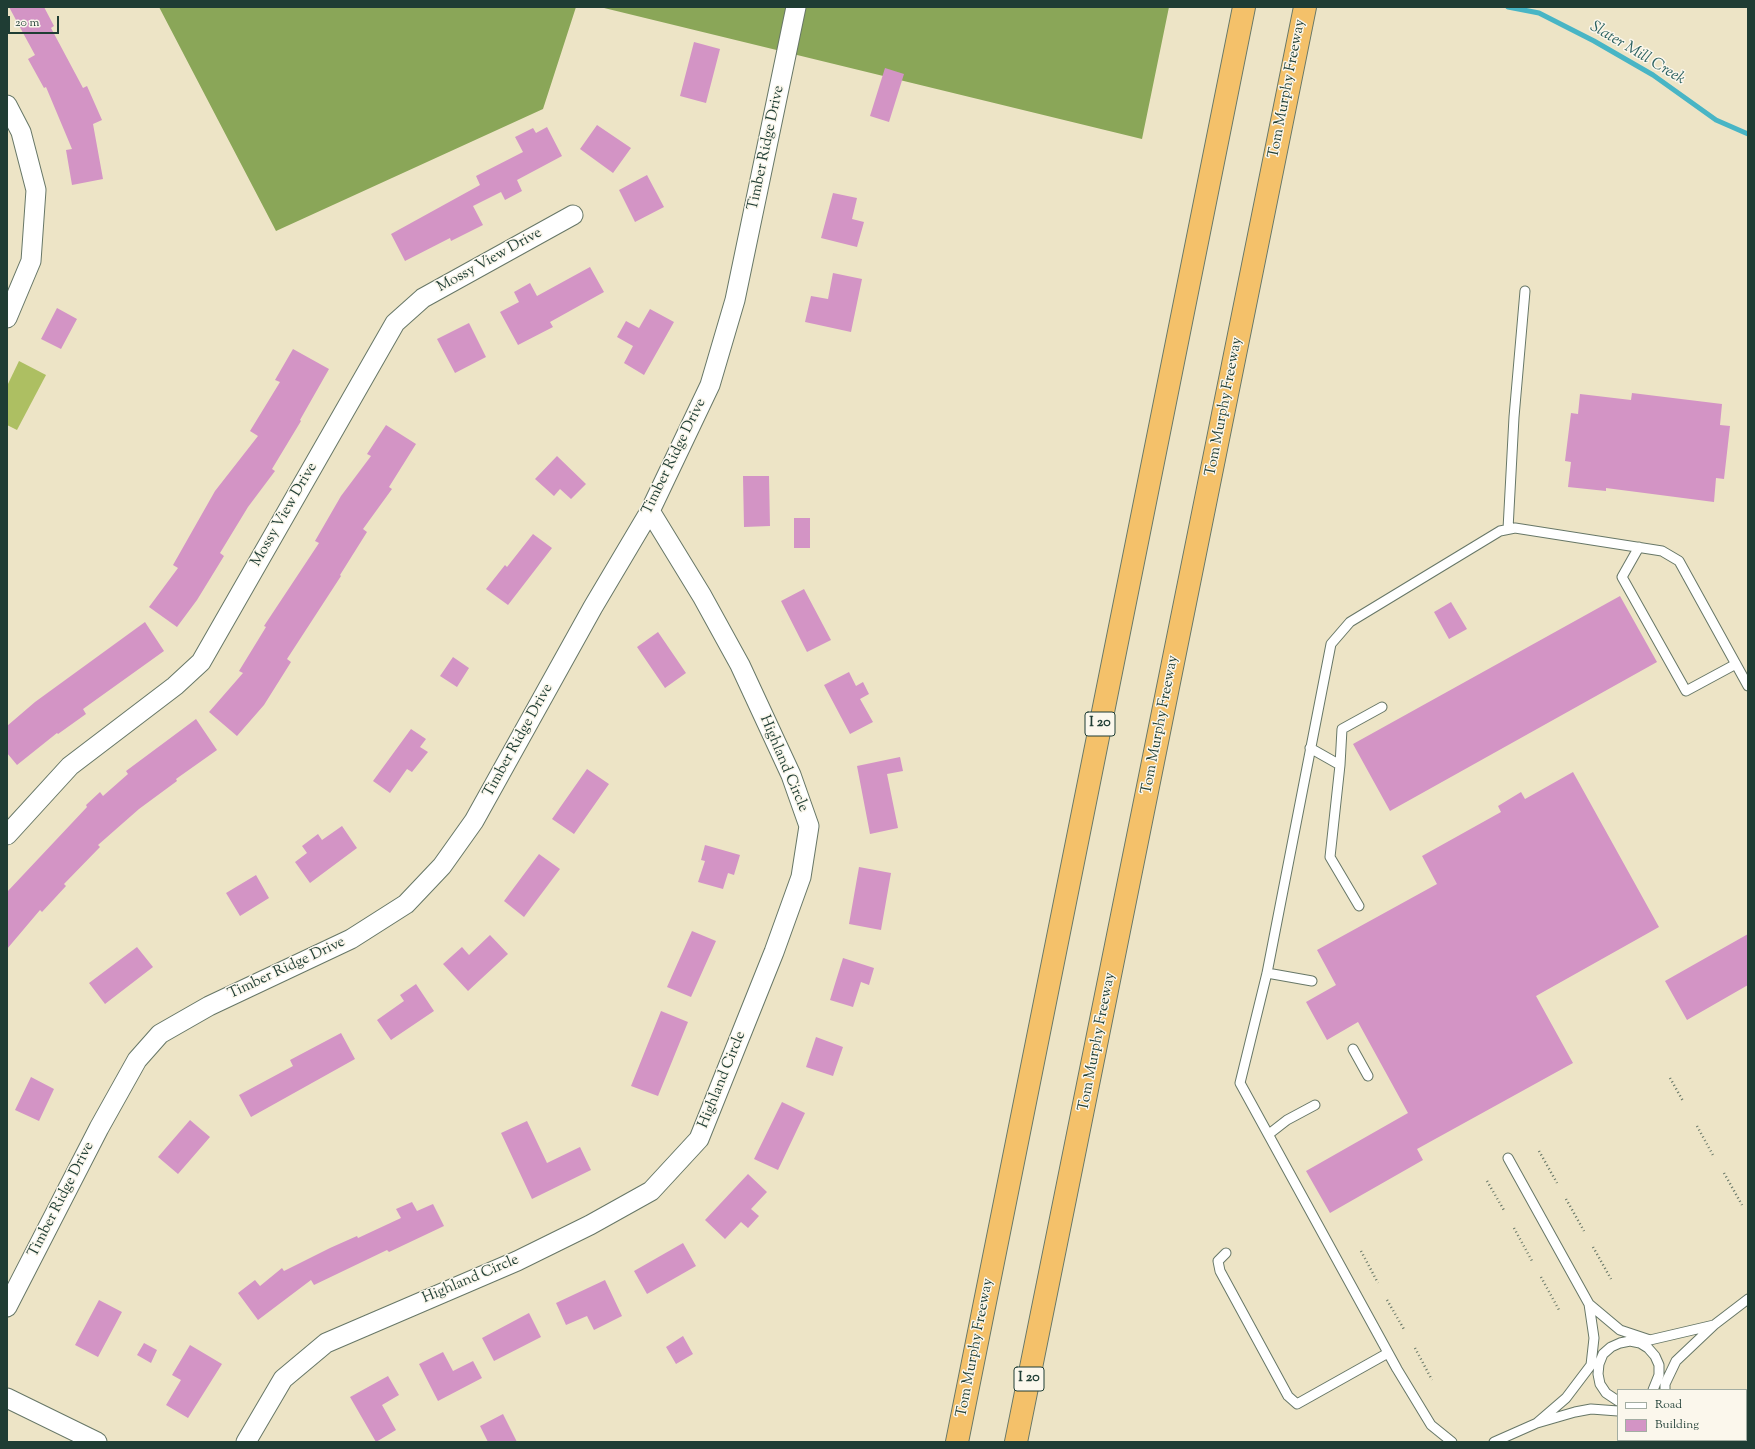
<!DOCTYPE html>
<style>
body{margin:0}
#map{position:relative;width:1755px;height:1449px;overflow:hidden;background:#ede4c6;font-family:"Sorts Mill Goudy",serif}
canvas{display:block}
.frame{position:absolute;inset:0;border:8px solid #1f3d34;pointer-events:none}
.legend{position:absolute;left:1617px;top:1389px;width:130px;height:52px;box-sizing:border-box;background:#fbf7ec;border:1px solid #a3ada2;margin:0;padding:5px 7px;list-style:none;font-size:12px;color:#1f3d34}
.legend li{display:flex;align-items:center;gap:8px;height:20px}
.legend b{width:20px;border:1px solid #a3ada2}
.scale{position:absolute;left:8px;top:16px;width:51px;height:18px;box-sizing:border-box;border:2px solid #1f3d34;border-top:0;padding-left:5px;font-size:12px;line-height:14px;white-space:nowrap;color:#1f3d34;-webkit-text-stroke:3px #fbf7ec;paint-order:stroke}
</style>
<div id="map">
<canvas width="1755" height="1449"></canvas>
<div class="frame"></div>
<ul class="legend">
<li><b style="height:5px;background:#fff"></b>Road</li>
<li><b style="height:11px;background:#d394c5"></b>Building</li>
</ul>
<div class="scale">20 m</div>
</div>
<script>
const ctx = document.querySelector('canvas').getContext('2d');
ctx.lineJoin = 'round';
function fillPath(path, color) { ctx.fillStyle = color; ctx.fill(path, 'evenodd'); }
const poly = rows => new Path2D(rows.map(r => 'M' + r).join(''));
function trace(path, color, width, dash) { ctx.strokeStyle = color; ctx.lineWidth = width; ctx.lineCap = dash ? 'butt' : 'round'; ctx.setLineDash(dash || []); ctx.stroke(path); }
function drawText(font, color, halo, rows, align = 'center') {
  ctx.font = font + ' "Sorts Mill Goudy",serif'; ctx.lineWidth = 3; ctx.setLineDash([]); ctx.textBaseline = 'middle'; ctx.strokeStyle = halo; ctx.fillStyle = color; for (const [text, x, y, turn = 0] of rows) {
    ctx.save(); ctx.translate(x, y); ctx.rotate((+turn || 0) * Math.PI / 180); ctx.textAlign = isNaN(turn) ? turn : align; if (halo) ctx.strokeText(text, 0, 0); ctx.fillText(text, 0, 0); ctx.restore();
  }
}
fillPath(poly([
 [19,361,46,375,17,430,7,425,7,386]
]), '#adbf62');
fillPath(poly([
 [159,7,576,7,543,109,276,231],
 [600,7,1169,7,1142,139]
]), '#8aa658');
trace(poly([
 [1508,7,1539,13,1594,41,1653,75,1716,120,1748,134]
]), '#48b5c5', 5);
fillPath(poly([
 [9,7,44,7,54,26,51,28,83,88,87,86,102,120,93,124,103,179,72,185,66,150,72,149,46,87,44,88,28,59,35,55],
 [694,42,720,49,706,103,680,96],
 [885,68,904,74,889,122,870,116],
 [597,125,631,148,613,173,580,149],
 [547,127,562,156,517,180,522,191,505,200,501,192,473,206,483,225,451,241,450,238,405,261,391,234,480,185,476,176,523,152,515,137,533,128,536,133],
 [647,175,664,207,635,222,619,190],
 [833,193,857,198,852,219,864,222,857,247,821,238],
 [590,267,604,292,550,322,553,327,518,345,500,312,519,302,514,292,530,283,537,296],
 [833,273,862,279,851,332,805,322,811,296,828,299],
 [57,308,77,319,61,349,41,339],
 [650,309,674,322,644,375,624,363,633,346,617,337,626,321,639,328],
 [469,323,486,357,455,373,437,339],
 [293,349,329,369,300,420,301,421,272,469,275,471,248,507,220,553,224,556,197,600,177,627,149,607,178,568,173,565,215,491,258,436,250,431,280,382,275,380],
 [1632,393,1722,404,1720,425,1730,426,1724,479,1716,478,1714,502,1606,488,1606,491,1568,487,1571,462,1565,461,1571,413,1578,414,1580,394,1631,400],
 [386,425,416,444,389,487,392,489,363,529,367,532,340,575,341,576,287,659,291,662,264,705,237,736,209,712,243,673,239,671,266,627,264,626,319,543,315,541,341,496,371,456,367,454],
 [557,456,586,484,571,499,560,489,554,496,535,479],
 [743,476,769,476,770,526,744,527],
 [794,518,810,518,810,548,794,548],
 [533,534,552,548,508,605,486,589,505,565,507,567],
 [804,589,831,640,807,652,781,601],
 [1620,596,1657,662,1390,811,1353,744],
 [1451,602,1467,629,1449,639,1434,612],
 [145,622,164,651,83,709,86,714,58,734,57,733,17,765,7,753,7,726,35,702],
 [658,632,686,673,665,688,637,647],
 [453,657,469,668,457,687,440,676],
 [849,672,856,686,863,682,869,694,860,699,873,722,850,734,824,685],
 [196,719,217,750,176,779,177,781,139,809,98,845,100,847,64,884,66,886,42,912,40,910,7,949,7,892,87,807,86,805,100,792,103,796,128,774,126,771],
 [411,729,426,739,420,747,428,752,412,772,407,769,390,793,373,781],
 [900,757,903,771,887,774,898,828,870,834,857,766],
 [587,769,609,784,574,834,552,819],
 [1573,772,1659,927,1536,996,1573,1063,1417,1149,1423,1160,1330,1213,1306,1171,1408,1113,1358,1022,1327,1040,1306,1002,1336,985,1317,950,1437,884,1422,856,1501,812,1498,806,1521,792,1525,799],
 [342,826,357,848,310,883,295,862,307,853,302,846,318,834,322,840],
 [705,845,740,855,734,875,728,873,723,889,698,882,705,861,701,860],
 [539,854,560,869,524,917,504,901],
 [859,867,891,873,881,930,849,924],
 [256,875,269,898,240,916,226,893],
 [692,931,716,941,691,997,667,987],
 [1748,934,1748,985,1687,1020,1665,981],
 [490,935,508,954,468,991,443,964,462,947,469,955],
 [137,947,153,967,105,1004,89,983],
 [843,958,874,968,869,985,861,982,853,1007,830,1000],
 [416,984,434,1011,391,1040,377,1020,404,1001,400,995],
 [661,1011,688,1022,658,1096,631,1086],
 [341,1033,355,1059,251,1117,239,1095,293,1066,290,1060],
 [816,1037,843,1047,833,1076,806,1067],
 [31,1077,54,1089,39,1121,15,1110],
 [782,1102,805,1113,778,1170,754,1159],
 [190,1120,210,1137,178,1174,158,1157],
 [527,1121,547,1163,580,1147,591,1170,532,1199,501,1133],
 [748,1174,767,1192,751,1209,759,1216,748,1228,741,1222,725,1239,705,1220],
 [412,1202,417,1211,433,1204,444,1226,389,1252,387,1250,314,1285,311,1280,258,1320,238,1293,255,1280,260,1286,282,1268,284,1271,330,1248,357,1236,358,1238,401,1218,396,1209],
 [683,1243,696,1266,647,1294,634,1271],
 [605,1280,622,1316,594,1330,587,1316,566,1325,556,1303],
 [99,1300,122,1312,98,1357,75,1345],
 [529,1313,541,1337,494,1361,482,1338],
 [683,1336,693,1354,676,1364,666,1347],
 [144,1343,157,1350,151,1363,137,1355],
 [190,1345,222,1364,188,1418,166,1405,181,1380,172,1375],
 [443,1352,453,1371,473,1361,482,1378,438,1401,419,1364],
 [388,1376,399,1395,382,1405,396,1430,376,1442,350,1397],
 [503,1414,517,1442,488,1442,480,1426]
]), '#d394c5');
const lane = poly([
 [1508,529,1514,417,1525,291],
 [1639,547,1622,577,1686,691,1736,664],
 [1310,748,1340,765,1330,857,1359,906],
 [1340,765,1342,729,1382,707],
 [1267,973,1312,981],
 [1353,1049,1368,1076],
 [1269,1134,1287,1120,1315,1105],
 [1508,1158,1589,1304,1620,1330,1650,1340,1714,1325],
 [1226,1253,1218,1261,1220,1271,1288,1396,1297,1404,1388,1353],
 [1665,1390,1665,1384,1676,1361,1714,1325,1748,1299],
 [1618,1401,1606,1393,1600,1384,1598,1374,1599,1364,1603,1354,1611,1347,1620,1343,1630,1341,1640,1343,1648,1348,1655,1356,1659,1365,1659,1375,1653,1390],
 [1537,1423,1566,1398,1591,1365,1594,1338,1589,1304],
 [1660,1440,1663,1442],
 [1669,1440,1669,1442],
 [1452,1442,1431,1425,1397,1369,1240,1083,1267,973,1331,644,1350,622,1500,531,1515,528,1662,551,1679,561,1748,686],
 [1494,1442,1537,1423,1575,1412,1591,1409,1618,1411]
]);
const street = poly([
 [7,105,21,132,36,190,31,261,7,318],
 [7,835,70,766,175,686,201,662,395,323,423,298,573,215],
 [7,1307,99,1128,137,1060,160,1034,209,1006,351,939,406,904,442,866,474,821,593,607,650,511,710,385,735,300,796,7],
 [7,1398,97,1442],
 [246,1442,283,1379,326,1343,517,1261,590,1225,651,1191,699,1139,774,952,801,877,809,826,791,775,740,665,702,596,650,511]
]);
const highway = poly([
 [957,1442,1244,7],
 [1016,1442,1305,7]
]);
trace(lane, '#677767', 11);
trace(street, '#677767', 21);
trace(highway, '#677767', 24);
trace(poly([
 [1670,1078,1683,1101],
 [1697,1126,1714,1157],
 [1539,1151,1557,1183],
 [1724,1173,1742,1205],
 [1487,1181,1505,1212],
 [1566,1199,1584,1231],
 [1514,1228,1532,1261],
 [1593,1247,1611,1279],
 [1361,1251,1378,1283],
 [1541,1277,1559,1310],
 [1387,1300,1405,1331],
 [1415,1348,1432,1380]
]), '#677767', 2.5, [1, 3]);
trace(lane, '#fff', 9);
trace(street, '#fff', 19);
trace(highway, '#f4c16a', 22);
for (const [x, y, w] of [
 [1100,724,30],
 [1029,1379,30]
]) { const box = new Path2D(); box.roundRect(x - w / 2, y - 12, w, 24, 3); ctx.fillStyle = '#fbf7ec'; ctx.fill(box); trace(box, '#1f3d34', 1); }
drawText('bold 14px', '#1f3d34', null, [
 ["I 20",1100,724],
 ["I 20",1029,1379]
]);
drawText('15px', '#1f3d34', '#fbf7ec', [
 ["Tom Murphy Freeway",1288,89,-79],
 ["Timber Ridge Drive",767,148,-78],
 ["Mossy View Drive",490,261,-29],
 ["Tom Murphy Freeway",1225,407,-79],
 ["Timber Ridge Drive",675,457,-64],
 ["Mossy View Drive",285,515,-60],
 ["Tom Murphy Freeway",1161,725,-79],
 ["Timber Ridge Drive",519,741,-61],
 ["Highland Circle",783,764,67],
 ["Timber Ridge Drive",287,969,-25],
 ["Tom Murphy Freeway",1098,1042,-79],
 ["Highland Circle",723,1080,-68],
 ["Timber Ridge Drive",62,1200,-63],
 ["Highland Circle",471,1280,-23],
 ["Tom Murphy Freeway",976,1348,-79]
]);
drawText('italic 16px', '#2b6160', '#fbf7ec', [
 ["Slater Mill Creek",1637,54,31]
]);
</script>
